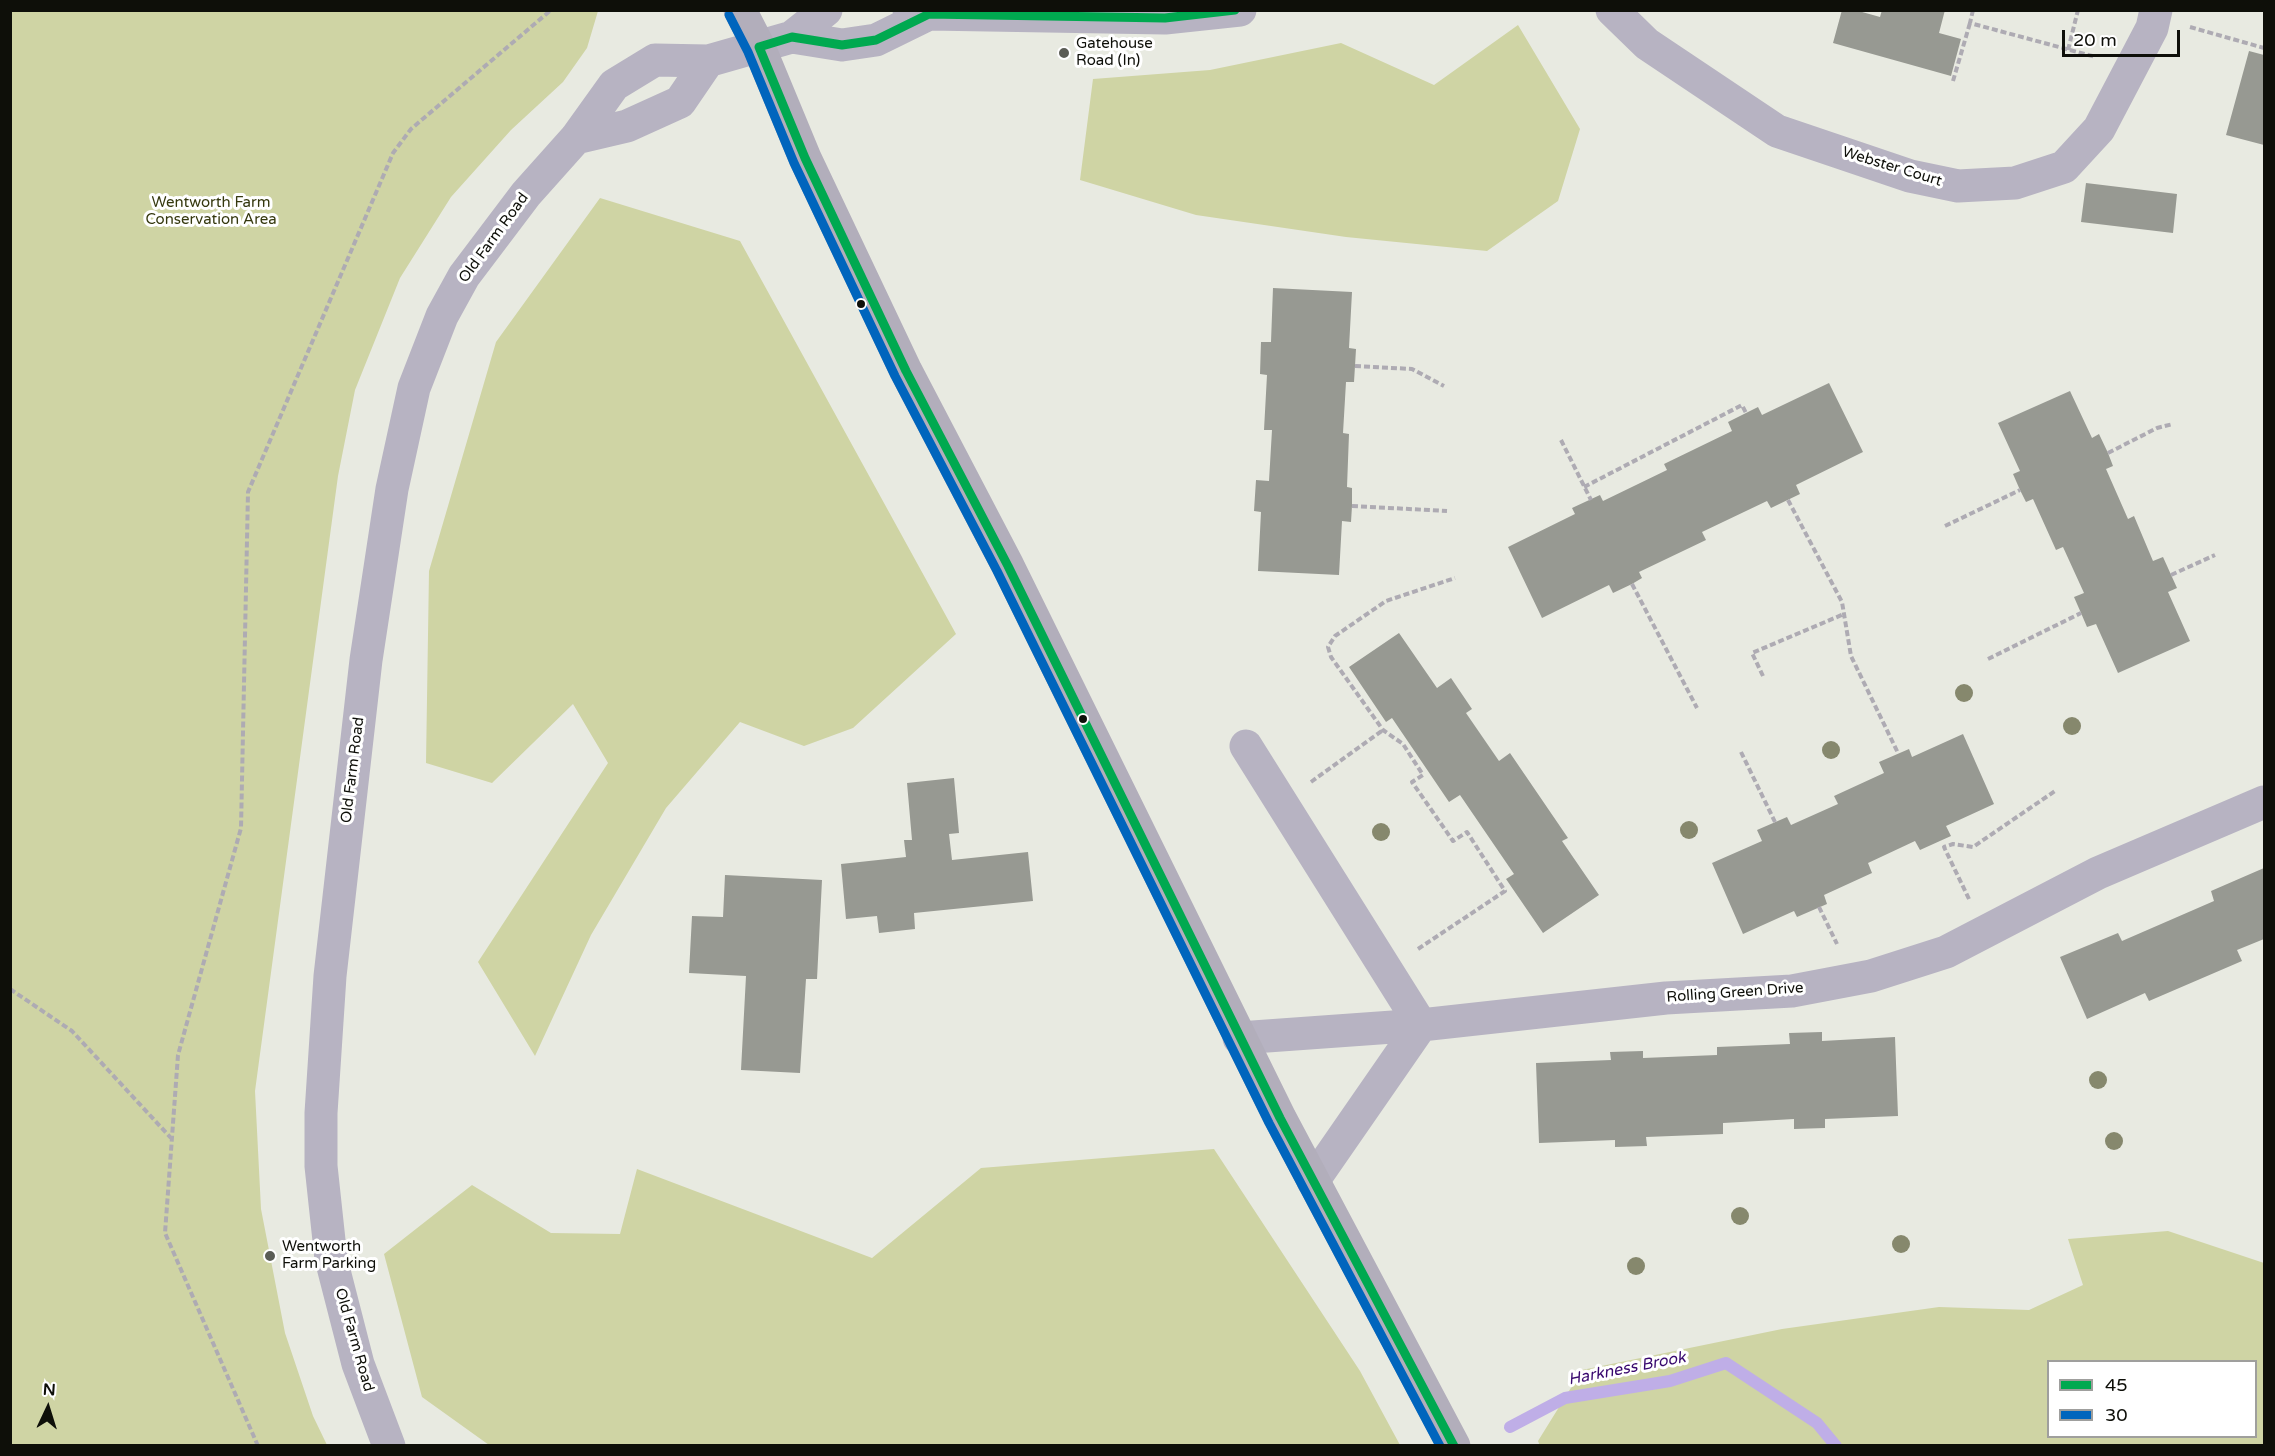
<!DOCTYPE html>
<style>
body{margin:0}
#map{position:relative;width:2275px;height:1456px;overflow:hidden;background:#e8eae1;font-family:"Varela Round",sans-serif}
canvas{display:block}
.frame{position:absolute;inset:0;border:12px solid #0e0f09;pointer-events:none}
.legend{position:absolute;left:2047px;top:1360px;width:210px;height:78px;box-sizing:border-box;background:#fff;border:2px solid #9f9f9d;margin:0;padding:8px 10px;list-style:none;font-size:18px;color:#0e0f09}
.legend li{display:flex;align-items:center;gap:12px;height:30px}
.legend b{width:30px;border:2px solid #9f9f9d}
.north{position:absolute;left:18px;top:1378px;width:60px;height:60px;-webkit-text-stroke:4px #fff;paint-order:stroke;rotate:4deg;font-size:16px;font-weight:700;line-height:24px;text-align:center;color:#0e0f09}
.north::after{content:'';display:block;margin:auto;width:21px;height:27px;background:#0e0f09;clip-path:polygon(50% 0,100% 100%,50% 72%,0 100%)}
.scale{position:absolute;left:2062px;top:30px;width:118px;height:27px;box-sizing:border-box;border:3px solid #0e0f09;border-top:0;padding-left:8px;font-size:18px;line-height:21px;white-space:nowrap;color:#0e0f09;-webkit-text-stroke:4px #fff;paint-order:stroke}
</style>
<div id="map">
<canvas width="2275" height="1456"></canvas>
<div class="frame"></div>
<ul class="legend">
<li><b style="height:8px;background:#00a950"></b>45</li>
<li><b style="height:8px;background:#0065bd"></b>30</li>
</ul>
<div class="north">N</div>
<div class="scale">20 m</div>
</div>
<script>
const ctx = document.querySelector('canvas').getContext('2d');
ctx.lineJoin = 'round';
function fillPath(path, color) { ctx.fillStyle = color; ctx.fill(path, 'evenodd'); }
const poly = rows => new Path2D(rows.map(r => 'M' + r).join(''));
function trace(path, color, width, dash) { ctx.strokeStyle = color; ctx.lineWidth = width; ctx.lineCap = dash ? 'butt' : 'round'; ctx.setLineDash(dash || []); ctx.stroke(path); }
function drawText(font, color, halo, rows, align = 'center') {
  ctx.font = font + ' "Varela Round",sans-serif'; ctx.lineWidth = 6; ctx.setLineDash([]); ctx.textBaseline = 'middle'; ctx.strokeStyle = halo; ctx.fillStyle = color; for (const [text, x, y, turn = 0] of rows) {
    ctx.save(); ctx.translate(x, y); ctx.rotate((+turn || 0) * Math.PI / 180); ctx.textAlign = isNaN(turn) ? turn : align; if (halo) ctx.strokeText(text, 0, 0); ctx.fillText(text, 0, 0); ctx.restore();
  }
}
fillPath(poly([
 [10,11,598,11,587,48,563,82,511,130,451,197,400,278,355,390,338,476,255,1091,261,1209,285,1333,313,1416,327,1445,11,1445],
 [1518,25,1580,129,1558,201,1487,251,1346,237,1196,215,1080,180,1093,79,1210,70,1341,43,1434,85],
 [600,198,740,241,956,634,853,728,804,746,740,722,666,808,591,935,535,1056,478,962,608,763,573,704,492,783,426,763,429,571,496,342],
 [1214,1149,1360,1371,1400,1445,489,1445,422,1397,384,1254,472,1185,551,1233,620,1234,637,1169,872,1258,981,1168],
 [2168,1231,2264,1263,2264,1445,1540,1446,1538,1441,1582,1370,1782,1329,1939,1307,2029,1310,2083,1285,2068,1239],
 [2048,1362,2256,1362,2256,1436,2048,1436]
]), '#cfd4a4');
trace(poly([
 [1510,1427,1565,1398,1670,1381,1726,1363,1817,1423,1836,1446]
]), '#bfaee7', 12);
fillPath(poly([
 [1842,10,1855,10,1880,17,1882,10,1945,10,1939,33,1961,39,1951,76,1833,43],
 [2249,51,2264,55,2264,145,2226,135],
 [2086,183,2177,194,2173,233,2081,222],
 [1273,288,1352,292,1349,348,1356,349,1355,366,1354,382,1346,382,1343,433,1349,434,1347,487,1352,488,1352,506,1351,522,1342,521,1339,575,1258,571,1261,512,1254,511,1256,480,1269,481,1272,430,1264,430,1267,375,1260,374,1261,342,1271,342],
 [1829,383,1863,452,1796,485,1800,494,1771,508,1767,501,1702,532,1706,540,1639,572,1642,578,1632,584,1613,593,1609,585,1542,618,1508,547,1575,514,1572,508,1600,495,1603,501,1667,470,1664,464,1732,431,1728,422,1758,407,1762,415],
 [2070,391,2092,438,2099,434,2108,453,2113,466,2106,469,2128,519,2134,516,2153,561,2163,557,2177,588,2168,592,2190,641,2118,673,2096,624,2087,627,2081,613,2074,597,2084,593,2063,547,2056,550,2033,499,2026,502,2020,490,2013,474,2020,471,1998,423],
 [1399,633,1437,688,1451,678,1472,709,1466,713,1499,761,1510,753,1568,838,1562,841,1599,895,1543,933,1506,879,1514,874,1460,795,1449,802,1392,718,1386,722,1349,667],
 [1963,734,1994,804,1946,826,1951,836,1920,850,1915,841,1868,863,1872,873,1824,895,1827,904,1797,917,1794,911,1743,934,1712,863,1762,841,1757,830,1787,817,1791,825,1838,804,1834,796,1884,773,1879,762,1909,749,1912,757],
 [954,778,959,833,949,834,952,860,1028,852,1033,901,914,913,915,929,879,933,877,916,846,919,841,864,906,857,904,840,912,840,907,783],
 [2264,868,2264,939,2237,950,2242,961,2149,1001,2145,993,2087,1019,2060,957,2118,933,2122,941,2214,901,2211,891],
 [725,875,822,880,817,979,806,979,800,1073,741,1070,746,976,689,973,692,916,723,917],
 [1822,1032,1822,1041,1895,1037,1898,1116,1825,1119,1825,1128,1794,1129,1794,1119,1723,1123,1723,1134,1646,1137,1647,1146,1615,1147,1615,1140,1539,1143,1536,1063,1611,1060,1610,1052,1643,1051,1643,1058,1717,1055,1717,1047,1790,1044,1789,1033]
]), '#979992');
trace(poly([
 [1973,10,1970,23,2096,57],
 [2190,27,2264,48],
 [2068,50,2078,10],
 [1953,81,1970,23],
 [1355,366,1412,369,1444,386],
 [1561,440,1591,500],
 [2108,453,2157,428,2173,424],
 [1584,487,1742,405,1746,413],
 [1788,500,1842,602,1851,656,1898,753],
 [1352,506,1447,511],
 [1945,526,2020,490],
 [2171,575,2215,555],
 [1632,584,1697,708],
 [1988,659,2081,613],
 [1763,676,1752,653,1844,614],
 [1741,752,1775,822],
 [1311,782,1383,730],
 [1969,899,1944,847,1953,844,1973,847,2055,791],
 [1819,907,1837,944],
 [1418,949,1505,891,1467,832,1453,841,1412,782,1423,775,1403,744,1383,730,1331,657,1328,647,1335,636,1386,601,1455,578],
 [10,989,72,1031,171,1138],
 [258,1446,165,1233,178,1055,241,828,248,492,393,153,411,129,551,10]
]), '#aeabb3', 4, [6, 3]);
trace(poly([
 [909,10,929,14,1165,18,1240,10],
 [1612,10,1647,44,1777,131,1910,176,1958,186,2015,183,2064,167,2099,129,2152,28,2156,10],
 [792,37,842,45,876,40,929,14],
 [576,138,627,126,680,102,708,61],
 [1246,746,1421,1025],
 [1239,1038,1421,1025,1666,998,1792,991,1871,976,1946,952,2098,873,2264,802],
 [1313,1181,1421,1025],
 [389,1446,358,1364,331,1259,321,1166,321,1113,330,976,366,660,392,489,414,388,442,316,464,276,526,194,576,138,614,85,655,60,708,61,792,37,826,10]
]), '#b7b3c2', 33);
trace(poly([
 [740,10,759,47,805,158,906,371,1008,566,1280,1118,1454,1446]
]), '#b2aebb', 33);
trace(poly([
 [759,47,805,158,906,371,1008,566,1280,1118,1454,1446],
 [759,47,792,37,842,45,876,40,929,14,1165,18,1235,10]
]), '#00a950', 9);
trace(poly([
 [729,15,748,52,794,163,895,376,997,571,1269,1123,1440,1446]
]), '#0065bd', 9);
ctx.fillStyle = '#86886d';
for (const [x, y] of [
 [1964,693],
 [2072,726],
 [1831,750],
 [1689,830],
 [1381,832],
 [2098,1080],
 [2114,1141],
 [1740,1216],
 [1901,1244],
 [1636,1266]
]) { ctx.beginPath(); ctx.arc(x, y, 9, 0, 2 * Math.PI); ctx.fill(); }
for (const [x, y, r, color] of [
 [1064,53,6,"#5a5c55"],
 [861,304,5,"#0e0f09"],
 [1083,719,5,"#0e0f09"],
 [270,1256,6,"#5a5c55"]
]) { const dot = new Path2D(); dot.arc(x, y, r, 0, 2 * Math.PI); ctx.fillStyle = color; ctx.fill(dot); trace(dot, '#fff', 2); }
drawText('15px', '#0e0f09', '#fff', [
 ["Gatehouse",1076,44],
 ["Road (In)",1076,61],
 ["Wentworth",282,1247],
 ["Farm Parking",282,1264]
], 'left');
drawText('15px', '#0e0f09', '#fff', [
 ["Webster Court",1892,167,17],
 ["Old Farm Road",494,238,-54],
 ["Old Farm Road",353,770,-83],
 ["Rolling Green Drive",1735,993,-4],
 ["Old Farm Road",354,1340,74]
]);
drawText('15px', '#35380e', '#fff', [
 ["Wentworth Farm",211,203],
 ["Conservation Area",211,220]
]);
drawText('italic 16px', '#38086e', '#fff', [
 ["Harkness Brook",1627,1369,-11]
]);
</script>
